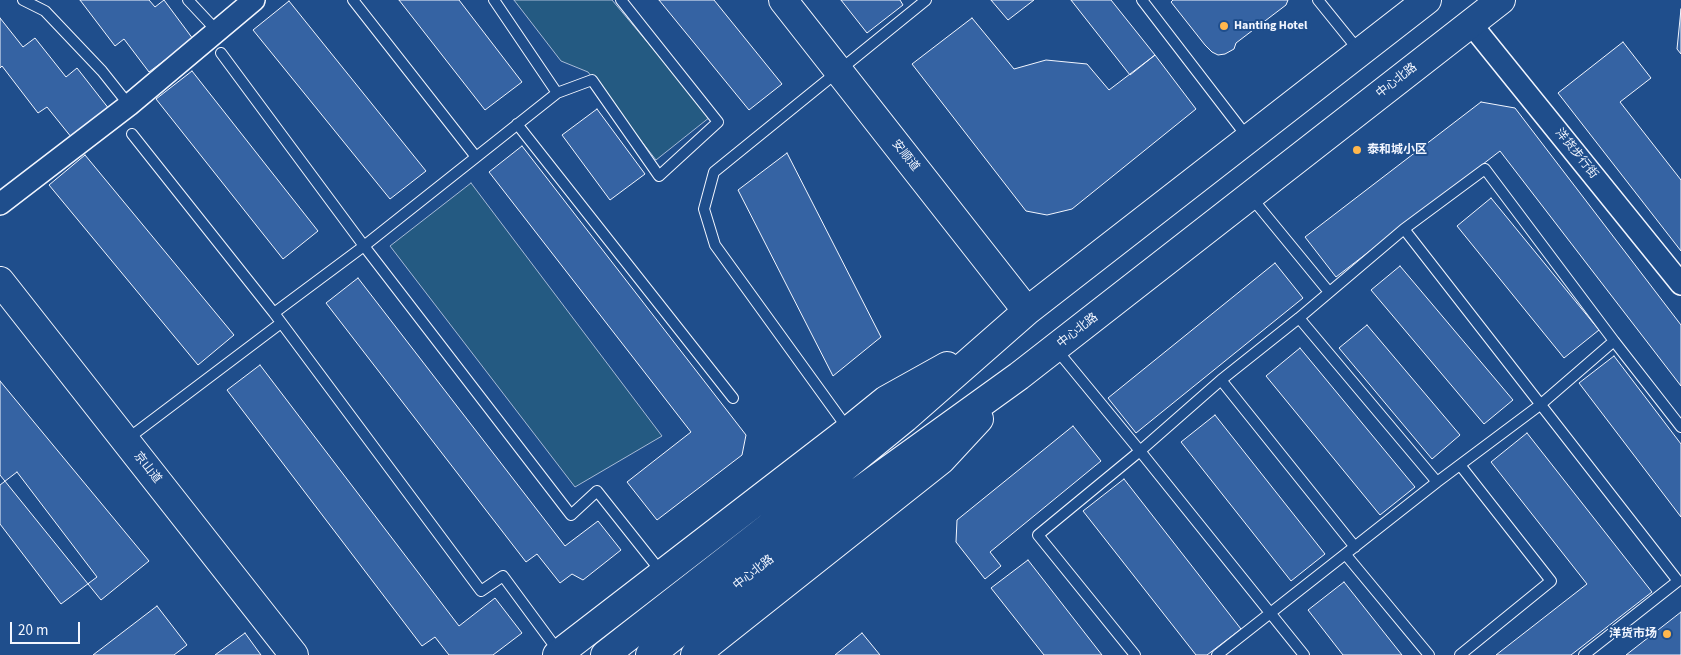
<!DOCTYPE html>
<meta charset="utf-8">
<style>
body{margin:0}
#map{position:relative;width:1681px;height:655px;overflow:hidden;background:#1f4e8c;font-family:"Source Sans 3",sans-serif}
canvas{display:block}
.scale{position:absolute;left:10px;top:622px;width:70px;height:22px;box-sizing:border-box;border:2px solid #f2f6ff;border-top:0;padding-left:6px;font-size:15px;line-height:18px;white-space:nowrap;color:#f2f6ff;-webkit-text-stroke:4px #1f4e8c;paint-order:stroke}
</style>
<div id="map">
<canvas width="1681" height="655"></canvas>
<div class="scale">20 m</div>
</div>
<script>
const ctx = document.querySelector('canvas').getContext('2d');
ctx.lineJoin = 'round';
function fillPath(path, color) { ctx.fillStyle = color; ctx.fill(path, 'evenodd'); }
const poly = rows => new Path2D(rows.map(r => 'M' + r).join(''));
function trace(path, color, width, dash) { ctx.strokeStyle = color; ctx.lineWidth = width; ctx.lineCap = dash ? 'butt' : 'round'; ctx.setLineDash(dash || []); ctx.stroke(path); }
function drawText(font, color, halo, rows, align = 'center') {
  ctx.font = font + ' "Source Sans 3","Noto Sans SC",sans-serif'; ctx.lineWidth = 4; ctx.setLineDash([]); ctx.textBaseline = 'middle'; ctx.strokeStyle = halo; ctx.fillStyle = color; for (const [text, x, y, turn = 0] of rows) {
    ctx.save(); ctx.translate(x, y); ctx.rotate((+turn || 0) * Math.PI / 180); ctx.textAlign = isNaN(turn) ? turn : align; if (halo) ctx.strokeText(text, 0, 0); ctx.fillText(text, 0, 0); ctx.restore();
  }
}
const green = poly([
 [514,0,612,0,710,117,656,160,588,72,561,61,514,0],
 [471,183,662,436,575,487,390,246,471,183]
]);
fillPath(green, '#245a82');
trace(green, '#a8bbd7', 1);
const building = poly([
 [80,0,149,0,155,7,164,0,193,39,149,72,124,39,115,46,80,0],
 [399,0,459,0,522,82,485,110,399,0],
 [659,0,714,0,782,84,749,110,659,0],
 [841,0,900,0,903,5,867,33,841,0],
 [991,0,1034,0,1008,20,991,0],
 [1071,0,1111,0,1155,55,1130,75,1071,0],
 [1173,0,1288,0,1286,5,1236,43,1234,49,1225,54,1218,55,1212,52,1205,45,1171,2,1173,0],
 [289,1,426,171,390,199,253,30,289,1],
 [1681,9,1681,54,1677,49,1681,9],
 [0,18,23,47,35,38,66,77,77,68,113,114,76,143,47,107,38,113,2,66,0,68,0,18],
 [972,18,1014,69,1046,60,1087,64,1109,90,1155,55,1196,109,1072,209,1047,215,1026,211,912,64,972,18],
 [1623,42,1651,78,1620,102,1681,180,1681,251,1558,93,1623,42],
 [192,71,318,231,283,259,156,99,192,71],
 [1481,102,1515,108,1681,325,1681,386,1500,151,1336,277,1305,237,1481,102],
 [597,109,645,174,610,200,562,135,597,109],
 [522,146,746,435,742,455,657,520,627,482,691,432,489,172,522,146],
 [787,153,881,337,833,376,738,190,787,153],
 [85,155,234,335,198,365,49,185,85,155],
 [1491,198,1599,330,1564,358,1457,226,1491,198],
 [1275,263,1303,298,1136,433,1108,398,1275,263],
 [1400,266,1513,400,1484,424,1371,290,1400,266],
 [358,278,565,546,598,521,621,550,583,580,572,574,560,583,537,554,526,562,326,303,358,278],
 [1367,325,1460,435,1432,459,1339,348,1367,325],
 [1300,348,1415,487,1380,515,1266,376,1300,348],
 [1614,356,1681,444,1681,517,1579,383,1614,356],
 [260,365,459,626,495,598,522,633,493,655,449,655,435,637,422,646,227,390,260,365],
 [0,381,149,561,101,600,0,475,0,381],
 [1215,415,1325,554,1291,581,1181,442,1215,415],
 [1073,426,1101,461,990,552,1001,566,985,579,956,542,957,520,1073,426],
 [1527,433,1652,592,1571,655,1496,655,1587,584,1491,462,1527,433],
 [17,472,97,577,61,604,0,524,0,485,17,472],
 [1124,479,1241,629,1207,655,1196,655,1083,511,1124,479],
 [1028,560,1102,655,1044,655,991,588,1028,560],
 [1344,582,1402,655,1343,655,1308,610,1344,582],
 [157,606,187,645,174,655,93,655,157,606],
 [1681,612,1681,655,1626,655,1681,612],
 [245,633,261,655,215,655,245,633],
 [862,633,880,655,835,655,862,633]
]);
fillPath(building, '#3563a3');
trace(building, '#f2f6ff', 1);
const lane = poly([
 [23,0,45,11,102,71,129,105],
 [188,0,217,31],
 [353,0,476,157],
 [494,0,557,93],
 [1142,0,1248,138],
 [1318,0,1360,52],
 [221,53,364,246,557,93,592,80,659,176,718,122,621,0],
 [517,124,733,398],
 [132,134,274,313],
 [1251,197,1329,292],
 [1404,229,1485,169,1614,341],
 [1299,318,1437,482,1540,405,1614,341,1681,427],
 [1056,349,1140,451,1038,535,1135,655],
 [1221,380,1355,547],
 [848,429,715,245,704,209,714,172,926,0],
 [126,440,281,323],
 [1346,555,1429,655],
 [559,652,503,576,481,591,274,313,364,246,571,515,597,491,662,573],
 [1217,655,1437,482],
 [1304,655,1140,451,1221,380,1299,318,1404,229,1678,581,1584,655],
 [1460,655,1551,581,1460,465]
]);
const street = poly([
 [1471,24,1681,284],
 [0,204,129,105,254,0]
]);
const secondary = poly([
 [783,0,1027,311],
 [0,281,294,655],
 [557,655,849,430,886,400,947,366],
 [605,655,824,484,905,418,1027,311,1427,0],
 [650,655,840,505,1019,376,1501,0],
 [695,655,941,460,979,419]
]);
trace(lane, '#f2f6ff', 12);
trace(street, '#f2f6ff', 24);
trace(secondary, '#f2f6ff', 30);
trace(lane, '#1f4e8c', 10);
trace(street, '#1f4e8c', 21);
trace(secondary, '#1f4e8c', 28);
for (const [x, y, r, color] of [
 [1224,26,5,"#ffb74d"],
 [1357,150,5,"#ffb74d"],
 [1667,634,5,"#ffb74d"]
]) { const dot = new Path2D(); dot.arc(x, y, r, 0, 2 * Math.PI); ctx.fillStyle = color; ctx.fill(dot); trace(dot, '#1f4e8c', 2); }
drawText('bold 12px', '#f2f6ff', '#1f4e8c', [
 ["Hanting Hotel",1234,26],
 ["泰和城小区",1367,150],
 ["洋货市场",1657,634,"right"]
], 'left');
drawText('12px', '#f2f6ff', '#1f4e8c', [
 ["中心北路",1397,81,-38],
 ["洋货步行街",1576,154,51],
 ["安顺道",905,156,52],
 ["中心北路",1078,331,-38],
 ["京山道",147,468,52],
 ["中心北路",754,573,-38]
]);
</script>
